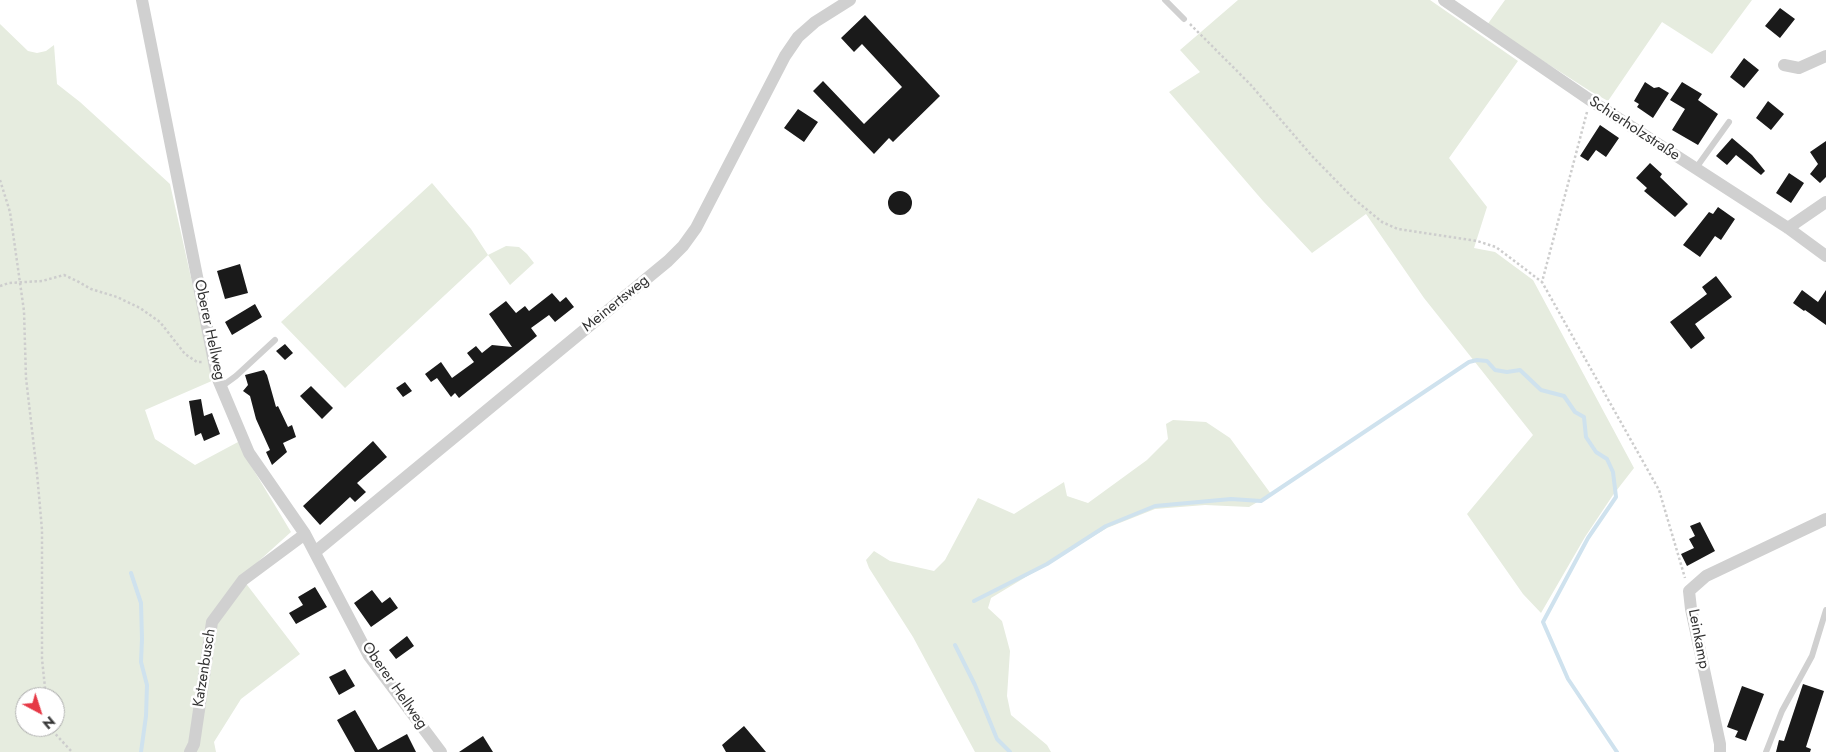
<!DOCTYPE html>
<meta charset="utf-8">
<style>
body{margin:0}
#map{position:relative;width:1826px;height:752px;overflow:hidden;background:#fff;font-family:Jost,sans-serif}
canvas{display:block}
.north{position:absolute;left:15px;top:687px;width:50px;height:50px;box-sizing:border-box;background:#fff;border:1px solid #adadad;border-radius:50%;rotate:140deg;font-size:14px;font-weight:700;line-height:20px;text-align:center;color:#333}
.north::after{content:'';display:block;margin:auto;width:18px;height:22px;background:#e63946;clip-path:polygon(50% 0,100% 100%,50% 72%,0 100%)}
</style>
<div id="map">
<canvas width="1826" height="752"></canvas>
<div class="north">N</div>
</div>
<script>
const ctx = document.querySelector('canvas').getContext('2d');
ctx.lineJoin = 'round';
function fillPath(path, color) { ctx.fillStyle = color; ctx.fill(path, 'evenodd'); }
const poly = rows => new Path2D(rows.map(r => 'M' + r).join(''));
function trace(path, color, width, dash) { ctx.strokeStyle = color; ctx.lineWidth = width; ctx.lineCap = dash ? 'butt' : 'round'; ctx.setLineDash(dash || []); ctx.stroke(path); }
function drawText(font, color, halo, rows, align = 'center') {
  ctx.font = font + ' Jost,sans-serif'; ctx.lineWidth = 5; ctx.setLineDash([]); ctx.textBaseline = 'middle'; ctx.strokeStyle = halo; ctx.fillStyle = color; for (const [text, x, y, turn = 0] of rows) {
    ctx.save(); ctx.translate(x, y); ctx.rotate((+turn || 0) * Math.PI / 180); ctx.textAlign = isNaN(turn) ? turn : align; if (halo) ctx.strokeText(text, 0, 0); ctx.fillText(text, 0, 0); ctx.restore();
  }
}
fillPath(poly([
 [1238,0,1430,0,1518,61,1449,158,1487,207,1474,248,1495,252,1533,280,1634,468,1613,495,1585,537,1541,613,1523,594,1467,514,1533,435,1424,298,1366,214,1312,253,1263,201,1169,92,1200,72,1180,50],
 [1505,0,1752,0,1712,54,1662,22,1608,101,1590,91,1487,25],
 [0,24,28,51,37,53,46,51,54,45,57,84,80,102,170,184,214,380,145,410,155,439,195,465,238,442,247,459,291,532,241,577,300,654,241,699,214,742,216,752,0,752],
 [25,697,55,697,55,727,25,727],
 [432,183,471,229,488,255,506,246,519,247,527,254,534,263,510,285,488,255,345,388,281,322],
 [1173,420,1206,422,1230,438,1271,494,1249,507,1205,505,1155,509,1107,528,991,598,988,608,1002,621,1010,651,1007,696,1011,715,1047,745,1051,752,975,752,913,637,869,568,866,560,874,551,890,561,934,571,945,560,978,498,1014,514,1064,482,1067,496,1088,503,1147,460,1168,439,1166,424]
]), '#e6ecdf');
trace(poly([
 [131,573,141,603,142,639,141,662,147,685,146,716,141,752],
 [974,601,1047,564,1106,526,1155,506,1231,499,1261,501,1469,362,1477,360,1487,361,1495,370,1507,372,1520,370,1541,390,1564,396,1575,412,1584,417,1586,437,1596,452,1607,459,1613,472,1616,497,1588,538,1543,622,1568,679,1617,752],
 [955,645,975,685,997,739,1010,752]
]), '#cfe2ee', 4);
fillPath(poly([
 [1780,8,1795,19,1780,38,1765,26],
 [865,15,940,96,893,142,889,138,874,154,813,91,823,81,864,124,902,87,862,44,854,52,841,38],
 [1744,58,1759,70,1744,88,1730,77],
 [1645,82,1654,88,1659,87,1669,93,1653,118,1637,107,1639,104,1634,101],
 [1682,82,1702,94,1698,100,1718,114,1698,145,1672,130,1685,109,1670,100],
 [1768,101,1784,114,1771,130,1756,118],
 [798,109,818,122,804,142,784,128],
 [1600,125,1619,138,1606,157,1596,150,1588,161,1580,156],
 [1732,138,1752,155,1765,171,1761,175,1736,155,1727,165,1716,156],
 [1826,141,1826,177,1820,183,1810,174,1818,164,1810,152],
 [1650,163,1662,174,1660,177,1688,204,1675,217,1644,191,1647,188,1636,178],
 [1789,173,1804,183,1791,203,1776,193],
 '888 203a12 12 0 1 1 24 0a12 12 0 1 1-24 0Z',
 [1718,207,1735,219,1721,240,1715,236,1700,257,1683,245,1709,212,1713,214],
 [240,264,248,293,225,299,217,271],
 [1716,276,1732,297,1695,324,1705,338,1691,349,1670,322,1707,294,1702,287],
 [1802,290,1818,302,1826,290,1826,325,1805,310,1804,311,1793,303],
 [552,293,560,302,566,297,574,307,555,322,549,315,531,328,537,336,459,398,455,393,451,397,437,378,431,382,425,374,441,362,452,378,474,362,467,353,476,346,482,353,492,345,512,347,489,314,506,301,516,313,525,306,529,311],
 [255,304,262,317,232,335,225,322],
 [285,344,293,353,285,360,276,351],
 [264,370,267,375,276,407,278,406,288,427,292,425,296,437,283,443,287,452,272,465,266,452,270,450,256,419,250,396,243,391,248,385,245,375],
 [405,382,412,391,403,397,396,388],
 [311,386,333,408,322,419,300,396],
 [201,399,204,416,212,413,220,434,204,441,201,433,195,436,189,401],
 [373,441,387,457,357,483,366,492,355,502,350,497,320,525,303,506],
 [1700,522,1715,551,1687,566,1681,554,1694,548,1689,539,1695,536,1690,526],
 [315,587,327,607,296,624,289,613,303,605,298,597],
 [372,590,382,603,390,597,398,608,371,627,354,603],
 [407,636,414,646,396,659,389,650],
 [345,669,355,686,339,695,329,677],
 [1803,684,1824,691,1806,747,1811,749,1810,752,1776,752,1779,740,1784,741],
 [1742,686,1764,694,1746,741,1735,737,1738,731,1727,727],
 [355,710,378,750,407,734,416,752,355,752,337,720],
 [744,726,766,752,726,752,722,745],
 [483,736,493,752,459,752]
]), '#1a1a1a');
trace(poly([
 [1190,24,1250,84,1312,156,1354,199,1382,222,1398,229,1477,241,1496,247,1542,282],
 [1587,112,1542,282,1659,490,1685,578],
 [0,180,10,212,24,311,26,378,37,473,42,530,42,659,46,697],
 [0,286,9,283,42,281,64,275,77,281,91,289,117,297,140,308,160,322,185,354,197,362,202,362],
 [49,727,72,752]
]), '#cdcdcd', 2.5, [2.5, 2.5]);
trace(poly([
 [1165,0,1184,19],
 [1696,168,1729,122],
 [221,387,236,376,275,340],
 [1766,752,1782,711,1812,656,1826,610]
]), '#d0d0d0', 6);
trace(poly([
 [142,0,217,377,249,453,305,534,369,656,441,752],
 [1444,0,1590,100,1788,228,1826,256],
 [1784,65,1799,68,1826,56],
 [1788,228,1826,202],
 [315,552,668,261,683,246,696,228,785,56,798,37,815,22,850,0],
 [190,752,194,744,212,622,243,580,305,534],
 [1720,752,1720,744,1691,609,1689,591,1706,576,1826,519]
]), '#d0d0d0', 12);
drawText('15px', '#333', '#fff', [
 ["Schierholzstraße",1634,129,33],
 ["Meinertsweg",616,304,-39],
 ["Oberer Hellweg",209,330,78],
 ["Leinkamp",1698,639,79],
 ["Katzenbusch",205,668,-81],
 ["Oberer Hellweg",394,686,55]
]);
</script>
